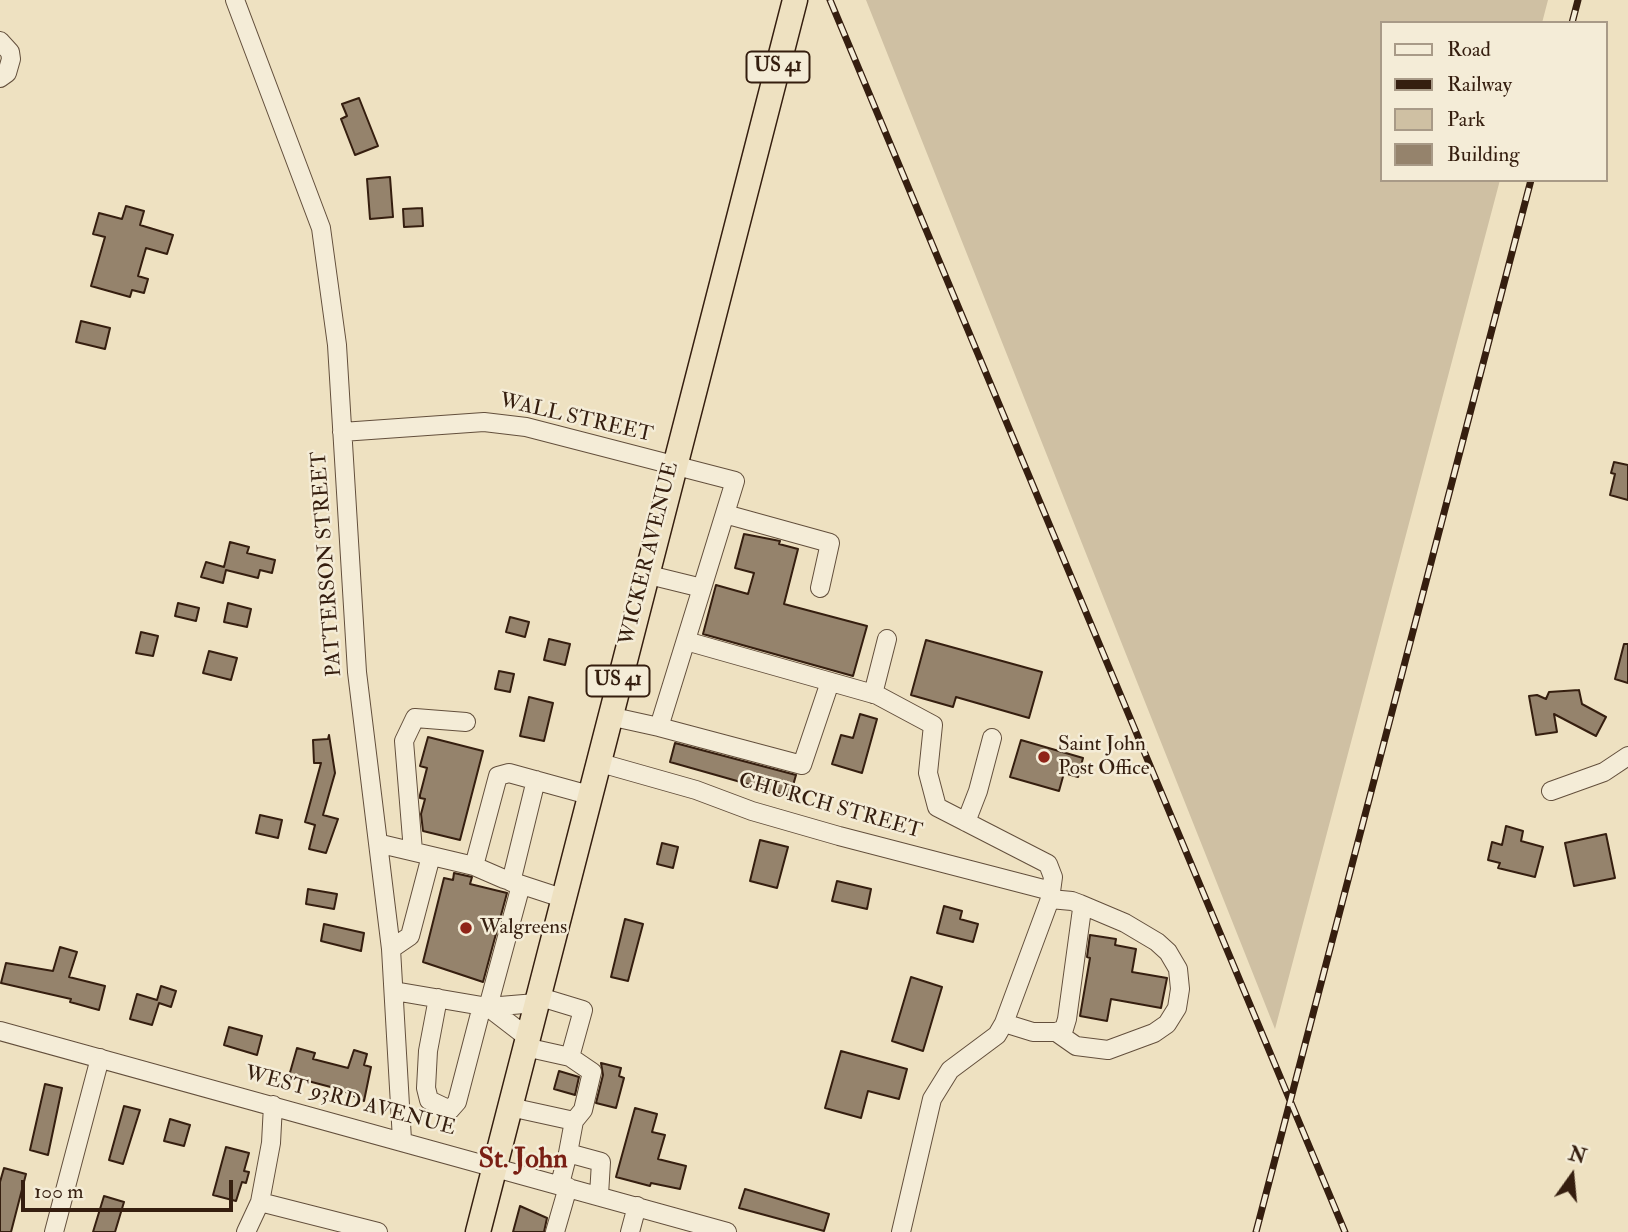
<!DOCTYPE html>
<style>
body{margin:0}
#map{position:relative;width:1628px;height:1232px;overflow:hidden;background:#eee1c1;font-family:"IM FELL Double Pica",serif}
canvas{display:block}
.legend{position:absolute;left:1380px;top:21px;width:228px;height:161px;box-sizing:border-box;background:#f4ecd7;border:2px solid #a89a87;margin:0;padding:9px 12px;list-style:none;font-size:21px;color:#351e0f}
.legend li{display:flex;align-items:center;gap:14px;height:35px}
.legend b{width:35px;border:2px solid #a89a87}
.north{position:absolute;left:1537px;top:1141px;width:70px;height:70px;-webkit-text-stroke:5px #f4ecd7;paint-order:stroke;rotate:15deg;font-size:19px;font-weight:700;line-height:28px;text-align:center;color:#351e0f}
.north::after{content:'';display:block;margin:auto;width:24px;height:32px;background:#351e0f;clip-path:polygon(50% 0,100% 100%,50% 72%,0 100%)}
.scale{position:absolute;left:21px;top:1180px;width:212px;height:32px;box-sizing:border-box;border:4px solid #351e0f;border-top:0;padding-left:9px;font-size:21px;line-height:24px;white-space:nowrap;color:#351e0f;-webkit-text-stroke:5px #f4ecd7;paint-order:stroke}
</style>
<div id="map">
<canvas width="1628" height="1232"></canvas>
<ul class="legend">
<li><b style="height:9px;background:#f4ecd7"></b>Road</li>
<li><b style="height:9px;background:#351e0f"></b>Railway</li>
<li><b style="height:19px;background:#cfc0a3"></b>Park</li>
<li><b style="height:19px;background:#95836c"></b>Building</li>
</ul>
<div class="north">N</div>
<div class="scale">100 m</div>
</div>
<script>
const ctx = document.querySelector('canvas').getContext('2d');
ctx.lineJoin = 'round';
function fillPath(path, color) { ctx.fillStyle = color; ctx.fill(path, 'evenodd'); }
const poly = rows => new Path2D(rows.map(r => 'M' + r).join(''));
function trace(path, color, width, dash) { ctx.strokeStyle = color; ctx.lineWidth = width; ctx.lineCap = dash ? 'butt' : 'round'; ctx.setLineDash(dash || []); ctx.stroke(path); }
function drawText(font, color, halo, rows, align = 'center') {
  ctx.font = font + ' "IM FELL Double Pica",serif'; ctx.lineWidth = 5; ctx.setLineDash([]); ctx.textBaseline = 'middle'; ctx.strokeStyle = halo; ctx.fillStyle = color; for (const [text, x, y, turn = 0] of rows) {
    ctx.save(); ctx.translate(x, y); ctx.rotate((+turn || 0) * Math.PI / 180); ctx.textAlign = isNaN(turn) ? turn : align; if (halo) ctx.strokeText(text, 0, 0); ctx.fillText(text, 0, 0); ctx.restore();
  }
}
fillPath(poly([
 [866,0,1548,0,1542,23,1381,23,1381,180,1500,180,1275,1029]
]), '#cfc0a3');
const building = poly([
 [359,98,378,146,355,155,341,119,347,116,342,104,359,98],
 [390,177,393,217,370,219,367,179,390,177],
 [126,206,144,211,140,225,173,235,167,254,146,248,138,276,148,279,144,293,132,290,130,297,91,286,105,237,93,234,99,213,122,219,126,206],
 [422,208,423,226,404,227,403,209,422,208],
 [81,321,110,328,105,349,76,342,81,321],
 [1614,462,1628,465,1628,500,1610,495,1615,474,1611,473,1614,462],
 [744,534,780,541,779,544,798,549,784,604,867,626,853,676,703,634,716,585,748,594,754,573,735,568,744,534],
 [230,542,249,547,247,553,275,560,272,573,260,570,258,578,226,570,223,583,201,577,206,562,224,567,230,542],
 [178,603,199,608,196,621,175,616,178,603],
 [228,603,251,609,247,627,224,622,228,603],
 [510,617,529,622,525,637,506,632,510,617],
 [141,632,158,636,153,656,136,653,141,632],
 [549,639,570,644,565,665,544,660,549,639],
 [926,640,1042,672,1029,718,956,697,953,707,911,695,926,640],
 [1624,644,1628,644,1628,683,1615,679,1624,644],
 [209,651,237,658,231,680,203,673,209,651],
 [499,671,514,674,510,692,495,689,499,671],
 [1579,690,1582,704,1606,717,1596,736,1554,714,1557,732,1536,735,1529,696,1537,695,1546,699,1549,692,1579,690],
 [529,697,553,703,544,741,520,736,529,697],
 [860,714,877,719,862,773,832,764,841,735,853,738,860,714],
 [329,735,335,773,323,815,338,819,326,853,309,849,315,825,305,822,321,763,314,763,313,740,328,739,329,735],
 [428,737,483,751,460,840,423,831,421,814,425,799,420,798,420,795,427,768,420,766,428,737],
 [1021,740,1083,758,1078,777,1064,773,1059,791,1010,777,1021,740],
 [675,743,796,775,790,796,670,762,675,743],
 [260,815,282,820,278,838,256,833,260,815],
 [1506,826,1523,831,1521,841,1543,847,1535,877,1498,868,1500,863,1488,860,1492,842,1502,845,1506,826],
 [1606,834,1615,878,1574,886,1565,843,1606,834],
 [760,840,788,847,777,888,750,881,760,840],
 [662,843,678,847,673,868,657,864,662,843],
 [454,873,472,877,470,884,507,893,483,982,423,962,444,878,453,880,454,873],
 [837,881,871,889,867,909,832,901,837,881],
 [308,889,337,894,334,909,306,904,308,889],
 [944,906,962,911,960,919,978,924,973,942,937,933,944,906],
 [625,919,643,924,628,981,611,977,625,919],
 [324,924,364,933,361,951,321,941,324,924],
 [1090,935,1116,939,1115,945,1136,949,1132,972,1167,978,1161,1008,1111,999,1107,1021,1080,1016,1090,958,1087,957,1090,935],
 [60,947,77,952,69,977,105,986,99,1010,70,1002,71,999,1,983,6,963,53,971,60,947],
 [911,977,942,987,923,1051,892,1041,911,977],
 [161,986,176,991,171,1007,159,1003,152,1025,130,1019,137,994,157,1000,161,986],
 [229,1027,262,1036,257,1055,224,1045,229,1027],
 [297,1048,315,1053,313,1059,348,1068,354,1050,367,1054,364,1065,371,1067,364,1101,342,1090,289,1076,297,1048],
 [841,1051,907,1069,899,1099,868,1091,861,1118,825,1108,841,1051],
 [601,1063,621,1068,619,1076,624,1078,616,1108,596,1103,603,1075,601,1063],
 [559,1071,579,1077,575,1095,554,1089,559,1071],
 [45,1084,62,1088,48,1155,30,1150,45,1084],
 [124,1106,140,1110,123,1164,109,1160,124,1106],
 [635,1108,657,1114,652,1132,665,1135,658,1159,686,1166,680,1189,651,1183,650,1186,616,1177,635,1108],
 [170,1119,190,1125,184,1146,164,1141,170,1119],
 [226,1147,249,1153,244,1171,249,1172,246,1183,242,1182,236,1201,213,1195,226,1147],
 [4,1168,26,1174,11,1232,0,1232,0,1182,4,1168],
 [745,1189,829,1214,824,1231,739,1208,745,1189],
 [104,1196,124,1202,115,1232,93,1232,104,1196],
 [520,1206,547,1218,544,1232,513,1232,520,1206]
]);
fillPath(building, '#95836c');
trace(building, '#351e0f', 2);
const minor = poly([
 [235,0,321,228,337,345,357,672,391,949,402,1140],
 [0,41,10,52,11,59,7,73,0,78],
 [342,432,484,422,526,427,735,481,702,588],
 [725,514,830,543,820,588],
 [686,641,877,695,933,725,928,773,937,807,1048,864,1053,877,1050,899,1004,1023,997,1035,950,1070,932,1099,901,1232],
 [873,694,887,639],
 [609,716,659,727,702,588,645,574],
 [659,727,802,765,830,682],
 [597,762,696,790,752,811,839,836,1051,891],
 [1551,791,1604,772,1628,756],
 [966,822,978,791,992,738],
 [381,844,474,866,504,879,562,898],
 [413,851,404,741,415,718,466,722],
 [474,866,498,776,509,773,589,795],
 [511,882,536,780],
 [391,949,410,936,431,856],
 [394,991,488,1007,536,1003],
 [537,996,583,1010,570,1057],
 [438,998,428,1051,426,1088,429,1100,450,1110,457,1102,482,1006],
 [488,1007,521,885],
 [488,1007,527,1037],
 [1004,1023,1033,1032,1056,1032,1064,1029,1067,1019,1082,909,1080,904,1072,901,1050,899],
 [0,1031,727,1232],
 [1056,1032,1076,1046,1108,1050,1154,1033,1167,1024,1177,1008,1180,989,1178,969,1168,952,1157,942,1125,923,1080,904],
 [525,1047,570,1057,592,1072,583,1110,574,1121],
 [510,1107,574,1121,568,1153],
 [560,1184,568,1153,601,1162,599,1195],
 [260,1202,378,1232],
 [54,1232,100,1058],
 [246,1232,260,1202,271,1143,273,1105],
 [555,1232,568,1187],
 [630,1232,637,1206]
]);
const highway = poly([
 [478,1232,795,0]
]);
trace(minor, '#634f3c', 20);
trace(highway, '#351e0f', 27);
trace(minor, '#f4ecd7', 18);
trace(highway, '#eee1c1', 24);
const rail = poly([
 [830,0,1345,1232],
 [1572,23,1578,0],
 [1256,1232,1531,180]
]);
trace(rail, '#351e0f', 7);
trace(rail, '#f4ecd7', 4.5, [13]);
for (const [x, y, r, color] of [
 [1044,757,7,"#8f2418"],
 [466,928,7,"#8f2418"]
]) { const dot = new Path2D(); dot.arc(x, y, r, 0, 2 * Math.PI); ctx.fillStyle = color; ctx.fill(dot); trace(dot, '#f4ecd7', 2.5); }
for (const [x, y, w] of [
 [778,67,63],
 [618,681,63]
]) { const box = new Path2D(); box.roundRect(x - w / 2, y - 15.5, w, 31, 5); ctx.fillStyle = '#f4ecd7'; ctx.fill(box); trace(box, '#351e0f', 2); }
drawText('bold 19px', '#351e0f', null, [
 ["US 41",778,67],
 ["US 41",618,681]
]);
drawText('21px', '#351e0f', '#f4ecd7', [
 ["WALL STREET",576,419,13],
 ["WICKER AVENUE",650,554,-76],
 ["PATTERSON STREET",328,564,-94],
 ["CHURCH STREET",830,807,16],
 ["WEST 93RD AVENUE",350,1102,15]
]);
drawText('21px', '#351e0f', '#f4ecd7', [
 ["Saint John",1058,745],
 ["Post Office",1058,769],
 ["Walgreens",480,928]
], 'left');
drawText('bold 28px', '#7a1f14', '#f4ecd7', [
 ["St. John",523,1161]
]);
</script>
